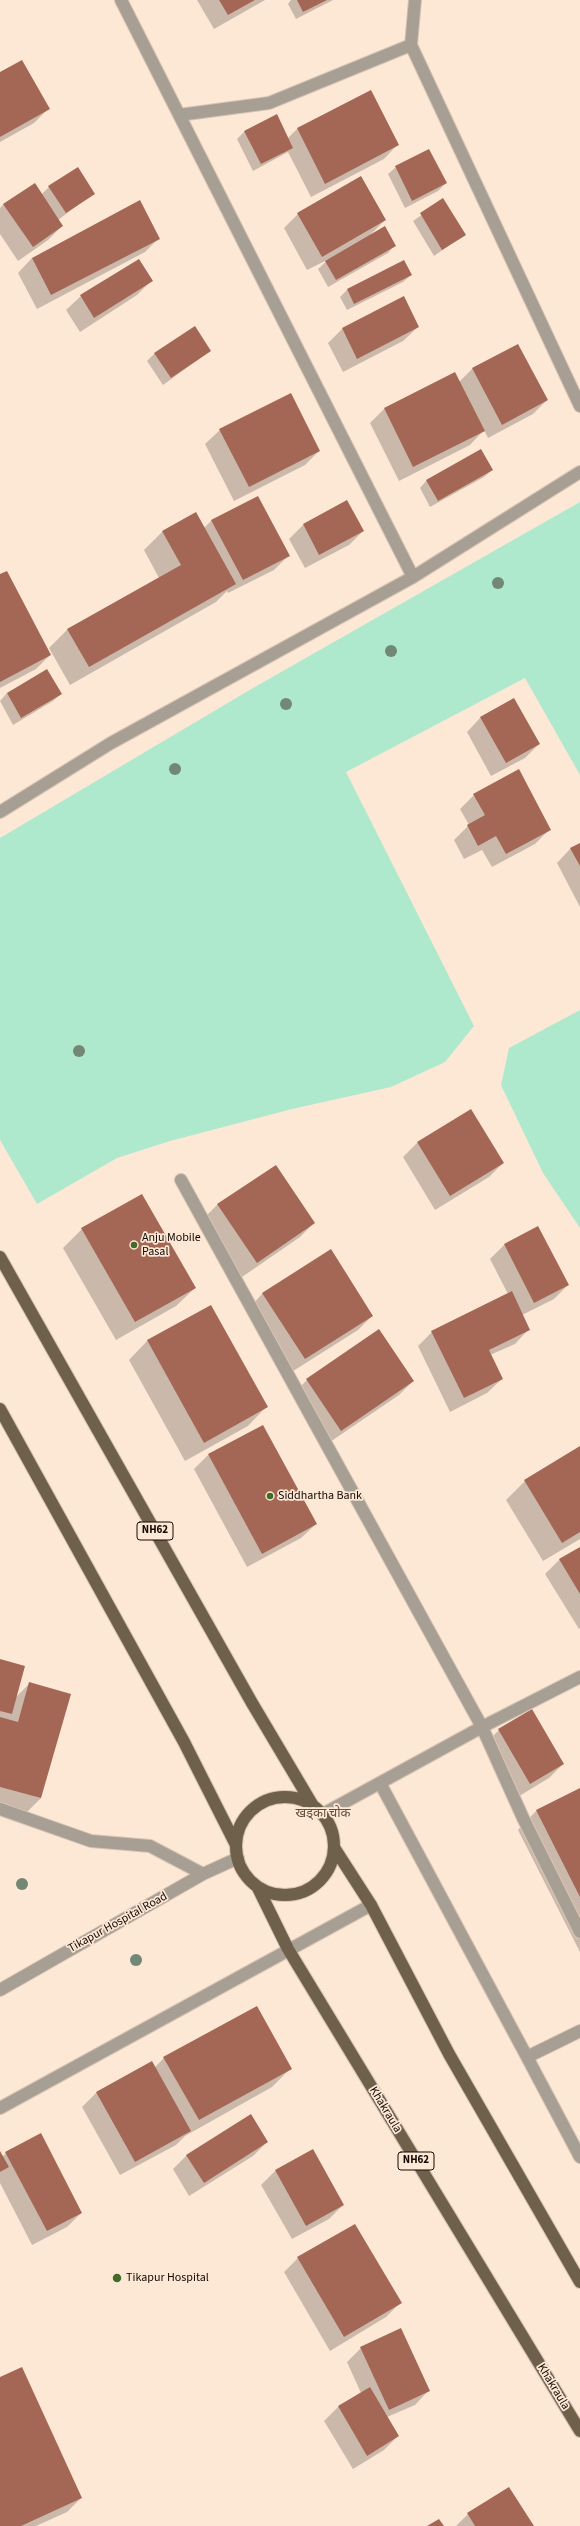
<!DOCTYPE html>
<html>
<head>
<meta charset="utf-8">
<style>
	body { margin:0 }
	canvas { display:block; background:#fde7d5 }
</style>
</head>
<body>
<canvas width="580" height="2526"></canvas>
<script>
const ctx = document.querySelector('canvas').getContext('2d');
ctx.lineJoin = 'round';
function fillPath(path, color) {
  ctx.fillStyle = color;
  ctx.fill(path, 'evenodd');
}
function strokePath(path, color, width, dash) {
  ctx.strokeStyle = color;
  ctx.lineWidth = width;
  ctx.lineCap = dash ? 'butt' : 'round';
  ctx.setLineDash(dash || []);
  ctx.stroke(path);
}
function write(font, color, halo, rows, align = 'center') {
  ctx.font = font + ' "Source Sans 3","Noto Sans Devanagari",sans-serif';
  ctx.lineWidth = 3.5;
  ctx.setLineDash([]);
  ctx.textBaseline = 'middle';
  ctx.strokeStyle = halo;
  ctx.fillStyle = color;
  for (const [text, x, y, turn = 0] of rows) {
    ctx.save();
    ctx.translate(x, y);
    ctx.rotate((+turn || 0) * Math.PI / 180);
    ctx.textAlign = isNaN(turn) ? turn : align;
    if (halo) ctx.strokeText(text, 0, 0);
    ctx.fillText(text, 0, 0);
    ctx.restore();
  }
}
fillPath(new Path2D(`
	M580,502V775L525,678L346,772L474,1026L445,1062L391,1087L292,1109L170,1141L117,1158L37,1204L0,1140V838L253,688Z
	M580,1010V1228L543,1173L501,1085L509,1048Z`), '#afe9cd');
fillPath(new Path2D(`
	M197,0H265L214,29Z
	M291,0H333L296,19L288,4Z
	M0,73L48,109L34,123L0,142Z
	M371,91L398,144L384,159L311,197L288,152L253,171L237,139L245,131L288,138L297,129Z
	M396,167L446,183L438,191L405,208L388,174Z
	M49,187L94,193L58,220L62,226L48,240L18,261L0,234V208L4,204L41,195Z
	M443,200L464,235L434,256L413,221Z
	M298,214L385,220L370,235L395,245L388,253L328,287L318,269L329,259L307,270L284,228Z
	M159,238L145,252L37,309L18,273L32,258Z
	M411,275L403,282L347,310L340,297L347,290Z
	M151,281L137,295L80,332L66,310L81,296Z
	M403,297L418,327L403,341L343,372L328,343L342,329Z
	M517,345L547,400L533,414L488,438L484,430L470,445L399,481L370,423L384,409L459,382L472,369Z
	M210,351L163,385L147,361L155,353Z
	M220,430L319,451L305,465L234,501L205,444Z
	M492,470L484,477L430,507L420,488L427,480Z
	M347,501L363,531L349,545L305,568L289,539L303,525Z
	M212,520L288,556L274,570L228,593L227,591L216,602L70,685L49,648L68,629L159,578L144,550L162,532L204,528Z
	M0,575L50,655L36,669L0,688Z
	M47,670L61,694L53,701L13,725L0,701L7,693Z
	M481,717L539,744L525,758L491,776L467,732Z
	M474,795L550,829L535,844L492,867L482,850L464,859L454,840L469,825L460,809Z
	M580,844V907L557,863L571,848Z
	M417,1143L503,1163L489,1177L435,1210L403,1157Z
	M275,1166L314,1223L300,1237L242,1277L203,1219L217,1205Z
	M538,1227L568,1285L554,1299L522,1315L529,1329L515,1344L490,1355L502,1379L487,1393L450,1412L418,1346L432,1332L508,1294L490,1259L504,1245Z
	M82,1229L195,1288L176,1306L116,1340L63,1248Z
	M263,1293L372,1316L358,1330L290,1373L249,1308Z
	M210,1306L266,1407L248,1426L185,1461L129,1360L147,1341Z
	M307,1380L413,1381L399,1395L327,1444L293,1394Z
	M263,1426L316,1524L301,1538L247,1567L194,1469L208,1455Z
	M580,1447V1539L543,1561L506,1500L525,1481Z
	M580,1548V1628L579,1629L545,1574L559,1560Z
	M0,1660L15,1698L30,1683L41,1798L22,1817L0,1811Z
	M499,1730L563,1764L549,1778L516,1798L485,1744Z
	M580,1789V1952L518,1830L536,1811Z
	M256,2007L290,2069L272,2087L185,2136L176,2145L120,2175L82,2107L96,2093L152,2062L155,2067L164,2058Z
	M267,2142L253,2156L189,2196L173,2169L187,2155Z
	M6,2153L81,2213L67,2227L32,2245L0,2183V2154L2,2157Z
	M275,2171L343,2205L329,2219L292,2239L261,2185Z
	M298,2258L400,2303L386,2317L330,2351L284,2272Z
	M361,2348L429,2390L415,2405L387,2417L398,2436L384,2450L353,2469L324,2421L338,2407L361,2393L347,2362Z
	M0,2378L81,2498L67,2512L36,2526H0Z
	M468,2514L532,2526H456Z`), '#0003');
fillPath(new Path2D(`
	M219,0H255L228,15Z
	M297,0H327L303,12Z
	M22,60L50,109L0,137V72Z
	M371,90L399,145L325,184L297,128Z
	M277,114L293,148L261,164L244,131Z
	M429,149L447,183L412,201L395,166Z
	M78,167L95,194L66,213L48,186Z
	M361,176L386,220L322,257L297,213Z
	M35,183L63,226L33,247L3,204Z
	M443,198L466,235L442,250L420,213Z
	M140,200L160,239L51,295L32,258Z
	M385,226L396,246L336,280L325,261Z
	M139,259L153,281L94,318L80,295Z
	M404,260L412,275L354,304L347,289Z
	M404,296L419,327L357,359L342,328Z
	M195,326L211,351L171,378L154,353Z
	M518,344L548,400L502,425L472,368Z
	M455,372L485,431L413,467L384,408Z
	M291,393L320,451L249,487L219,429Z
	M481,449L493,470L438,501L426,480Z
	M258,496L290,556L243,580L211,520Z
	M347,500L364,531L319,555L303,524Z
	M196,512L236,584L89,667L67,629L181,565L162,531Z
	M7,571L51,655L0,682V574Z
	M47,669L62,694L21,718L7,693Z
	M514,698L540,744L506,763L480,717Z
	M519,769L551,830L506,854L496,836L478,846L467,825L485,815L473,794Z
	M580,843V866L570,848Z
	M471,1109L504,1163L450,1196L417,1142Z
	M276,1165L315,1223L257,1263L217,1204Z
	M142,1194L196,1288L135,1322L81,1228Z
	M538,1226L569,1285L534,1303L504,1244Z
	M331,1249L373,1316L305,1359L262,1293Z
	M512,1291L530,1330L489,1350L503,1379L464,1398L431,1331Z
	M211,1305L268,1407L204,1443L147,1340Z
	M379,1329L414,1381L341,1431L306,1379Z
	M263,1425L317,1524L262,1554L208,1454Z
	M580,1446V1532L562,1543L524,1480Z
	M580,1547V1594L559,1559Z
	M0,1659L25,1666L12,1714L0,1711Z
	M29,1682L71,1694L41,1798L0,1787V1717L18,1722Z
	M532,1709L564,1764L530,1784L498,1729Z
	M580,1788V1897L536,1810Z
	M257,2006L292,2069L199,2120L163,2057Z
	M152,2061L191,2131L135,2162L96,2092Z
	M251,2114L268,2142L204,2183L186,2155Z
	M41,2133L82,2213L47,2231L5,2152Z
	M313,2149L344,2205L306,2226L275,2170Z
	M0,2151L9,2167L0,2172Z
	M355,2224L402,2303L344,2337L297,2257Z
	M401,2328L430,2391L389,2410L360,2347Z
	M22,2367L82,2498L21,2526H0V2377Z
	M370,2387L399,2436L367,2456L338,2406Z
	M509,2487L534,2526H475L467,2513Z
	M439,2519L444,2526H427Z`), '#a46756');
const minor = new Path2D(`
	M121,0L413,577
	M415,0L411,45L580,406
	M179,115L269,103L411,45
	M0,812L111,743L413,577L580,472
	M181,1180L482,1727L323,1814
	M580,1677L482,1727L523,1818L580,1932
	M380,1783L527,2057L580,2031
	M0,1809L91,1841L150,1846L203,1874
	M0,1990L203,1874L238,1858
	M527,2057L580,2157
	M0,2108L371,1905`);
const primary = new Path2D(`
	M0,1257L252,1703L312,1804
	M0,1409L184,1742L235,1843
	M236 1846a49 49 0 1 1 98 0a49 49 0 1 1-98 0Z
	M335,1849L371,1905L449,2054L580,2282
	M258,1888L288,1949L580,2431`);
strokePath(minor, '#d7c4b4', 14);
strokePath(primary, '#d7c4b4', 14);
strokePath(minor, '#a79f93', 12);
strokePath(primary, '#6e604b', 12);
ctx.fillStyle = '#728875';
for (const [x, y] of [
	[498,583],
	[391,651],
	[286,704],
	[175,769],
	[79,1051],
	[22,1884],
	[136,1960]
]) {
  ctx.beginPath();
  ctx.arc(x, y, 6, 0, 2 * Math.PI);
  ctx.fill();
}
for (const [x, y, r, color] of [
	[134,1245,4,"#426b28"],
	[270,1496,4,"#426b28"],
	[117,2278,5,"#426b28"]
]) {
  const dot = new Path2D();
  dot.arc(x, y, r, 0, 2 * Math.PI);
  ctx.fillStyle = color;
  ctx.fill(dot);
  strokePath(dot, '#fde7d5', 1.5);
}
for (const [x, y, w] of [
	[155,1531,36],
	[416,2161,36]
]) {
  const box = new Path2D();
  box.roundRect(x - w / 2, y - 9, w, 18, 3);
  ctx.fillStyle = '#fde7d5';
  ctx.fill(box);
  strokePath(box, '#120a04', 1);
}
write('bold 11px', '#120a04', null, [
	["NH62",155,1531],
	["NH62",416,2161]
]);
write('12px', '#120a04', '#fde7d5', [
	["Anju Mobile",142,1238],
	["Pasal",142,1252],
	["Siddhartha Bank",278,1496],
	["Tikapur Hospital",126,2278]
], 'left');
write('12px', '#120a04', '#fde7d5', [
	["Tikapur Hospital Road",118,1923,-29],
	["Khakraula",385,2110,59],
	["Khakraula",553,2387,59]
]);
write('13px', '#664f3c', '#fde7d5', [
	["खड्का चोक",323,1814]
]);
</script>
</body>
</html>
